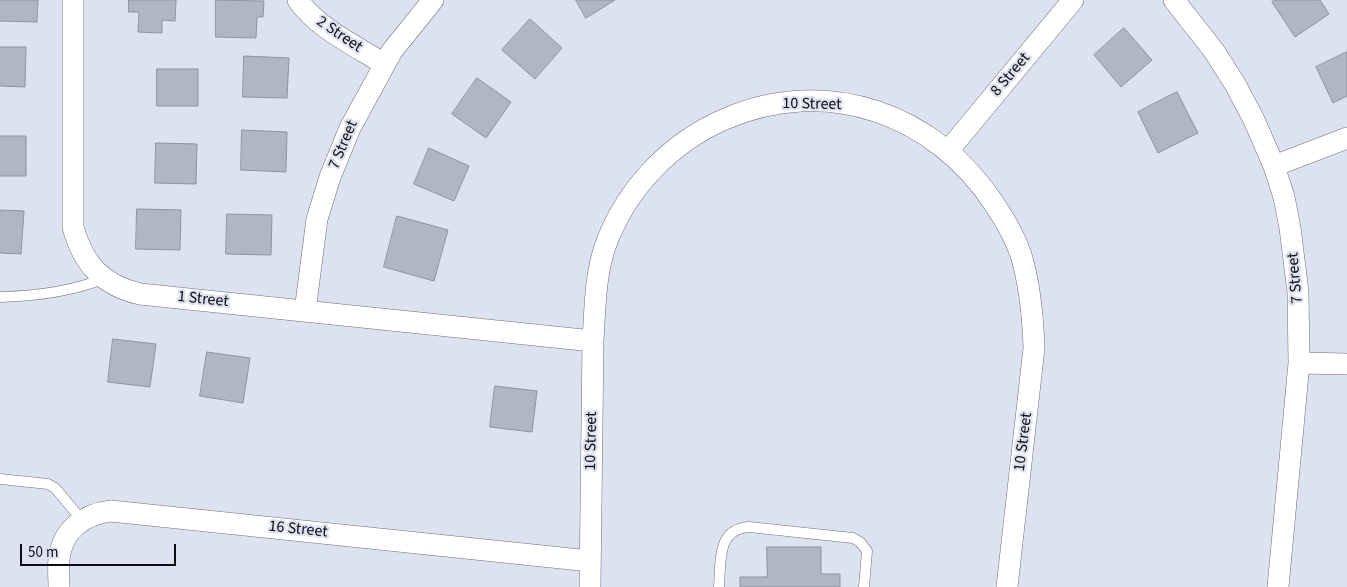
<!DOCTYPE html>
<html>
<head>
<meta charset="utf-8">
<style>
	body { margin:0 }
	#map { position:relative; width:1347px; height:587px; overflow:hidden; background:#dde2f0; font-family:"Source Sans 3",sans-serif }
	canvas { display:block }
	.scale { position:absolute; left:20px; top:544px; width:156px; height:22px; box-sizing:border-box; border:2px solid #0b0d11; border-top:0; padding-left:6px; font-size:15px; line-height:18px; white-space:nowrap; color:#0b0d11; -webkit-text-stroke:4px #dde2f0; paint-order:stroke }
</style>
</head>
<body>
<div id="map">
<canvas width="1347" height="587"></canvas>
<div class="scale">50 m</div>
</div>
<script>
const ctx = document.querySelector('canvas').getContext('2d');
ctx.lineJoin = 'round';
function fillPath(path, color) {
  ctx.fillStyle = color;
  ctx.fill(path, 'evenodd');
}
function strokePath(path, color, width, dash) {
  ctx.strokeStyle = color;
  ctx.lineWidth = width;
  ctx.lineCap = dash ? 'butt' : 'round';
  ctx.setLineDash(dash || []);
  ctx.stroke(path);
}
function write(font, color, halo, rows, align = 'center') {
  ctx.font = font + ' "Source Sans 3",sans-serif';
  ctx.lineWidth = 4.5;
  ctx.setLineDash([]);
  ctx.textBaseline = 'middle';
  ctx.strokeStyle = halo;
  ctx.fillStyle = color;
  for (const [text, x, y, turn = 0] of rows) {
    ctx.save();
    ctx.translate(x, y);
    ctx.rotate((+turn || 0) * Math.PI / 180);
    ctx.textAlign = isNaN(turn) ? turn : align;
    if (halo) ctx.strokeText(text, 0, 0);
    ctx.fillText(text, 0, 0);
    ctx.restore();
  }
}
const building = new Path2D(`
	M0,0H38L37,22L0,21Z
	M129,0H176L175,21L162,20V33L138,32L139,12H129Z
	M216,0L264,1L263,17H257L256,38L216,37Z
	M576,0H615L586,18Z
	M1274,0H1320L1329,14L1295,37L1272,2Z
	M530,19L562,48L535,79L502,50Z
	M1124,28L1152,60L1121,87L1094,55Z
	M0,47H26L25,87L0,86Z
	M1347,52V96L1333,103L1316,67Z
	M244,56L289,58L287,98L243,97Z
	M157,69H198V106H157Z
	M477,78L511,102L486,138L452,114Z
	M1177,92L1198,133L1158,153L1138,112Z
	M242,130L287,132L286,172L241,170Z
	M0,136H26V176H0Z
	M156,143L197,144L196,184L155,183Z
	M429,148L469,166L454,201L414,184Z
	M137,209L181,210L180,250L136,249Z
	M0,210L24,211L21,254L0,253Z
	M227,214L272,215L271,255L226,254Z
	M397,216L448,230L434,281L384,267Z
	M113,339L156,344L150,387L108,382Z
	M207,352L250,358L243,403L200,396Z
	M495,386L537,391L532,432L490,427Z
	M767,547H821V574H840V587H740V577H767Z`);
fillPath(building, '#b1b6c3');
strokePath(building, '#8d929f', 1);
const lane = new Path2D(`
	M0,297C35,296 72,292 105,278
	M0,479L48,484L55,488L82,520
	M719,587C721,563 716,529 749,527L853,538L860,542L867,551L864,587`);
const street = new Path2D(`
	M73,0V227C83,264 102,285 140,294L593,341
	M298,0C317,28 356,46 384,64
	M1174,0L1214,51L1235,84L1254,120L1274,166L1284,197L1290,228L1298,292L1299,363L1278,587
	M948,151L1073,0
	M1274,166L1347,138
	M305,311L317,219L330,177L350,128L392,51L433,0
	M1299,363L1347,364
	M59,587C59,578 58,568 59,559C62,530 84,514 111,511L590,561
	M590,587L593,341C595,309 595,274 606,244C627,188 670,143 725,119C826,75 935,113 995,205C1005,220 1015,237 1021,255C1030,285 1033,317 1034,348L1007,587`);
strokePath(lane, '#6b6f7c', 11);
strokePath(street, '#6b6f7c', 22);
strokePath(lane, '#fff', 10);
strokePath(street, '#fff', 21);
write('16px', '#0b0d11', '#dde2f0', [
	["2 Street",339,35,34],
	["8 Street",1011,75,-50],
	["10 Street",812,105,1],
	["7 Street",344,145,-67],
	["7 Street",1296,278,-95],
	["1 Street",203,300,6],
	["10 Street",592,441,-89],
	["10 Street",1024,442,-83],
	["16 Street",298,530,6]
]);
</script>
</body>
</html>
